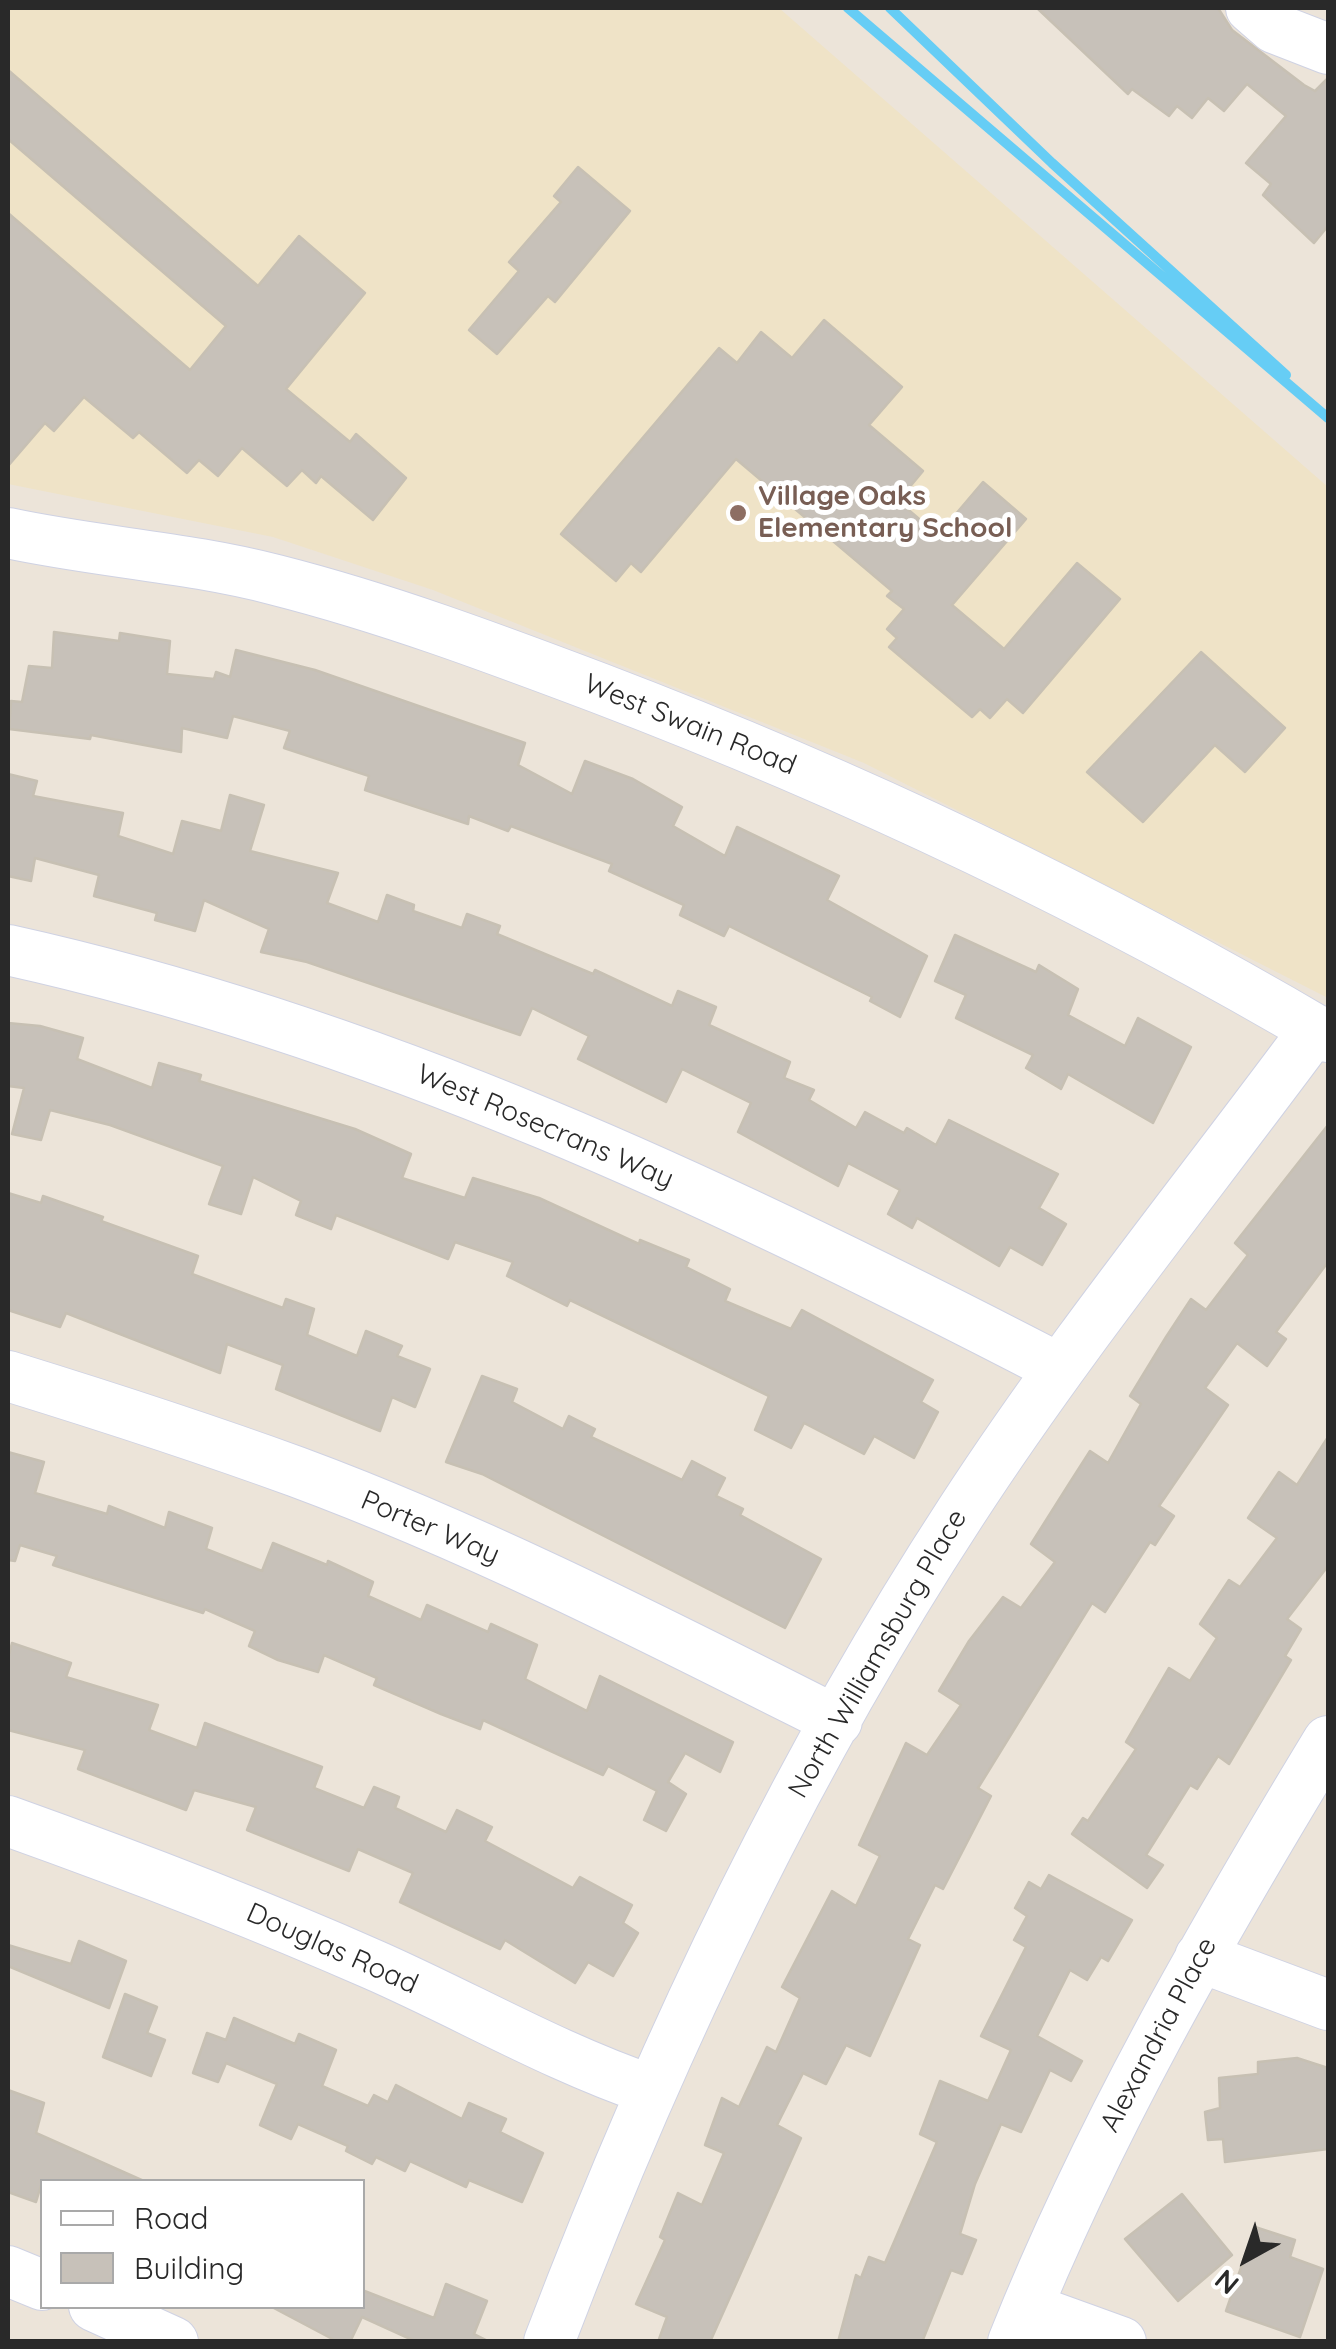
<!DOCTYPE html>
<html>
<head>
<meta charset="utf-8">
<style>
	body { margin:0 }
	#map { position:relative; width:1336px; height:2349px; overflow:hidden; background:#ece4d9; font-family:Quicksand,sans-serif }
	canvas { display:block }
	.frame { position:absolute; inset:0; border:10px solid #292929; pointer-events:none }
	.legend { position:absolute; left:40px; top:2179px; width:325px; height:130px; box-sizing:border-box; background:#fff; border:2px solid #a9a9a9; margin:0; padding:12px 18px; list-style:none; font-size:30px; color:#292929 }
	.legend li { display:flex; align-items:center; gap:20px; height:50px }
	.legend b { width:50px; border:2px solid #a9a9a9 }
	.north { position:absolute; left:1196px; top:2209px; width:100px; height:100px; -webkit-text-stroke:8px #fff; paint-order:stroke; rotate:220deg; font-size:28px; font-weight:700; line-height:40px; text-align:center; color:#292929 }
	.north::after { content:''; display:block; margin:auto; width:35px; height:45px; background:#292929; clip-path:polygon(50% 0,100% 100%,50% 72%,0 100%) }
</style>
</head>
<body>
<div id="map">
<canvas width="1336" height="2349"></canvas>
<div class="frame"></div>
<ul class="legend">
<li><b style="height:12px;background:#fff"></b>Road</li>
<li><b style="height:28px;background:#c7c1b9"></b>Building</li>
</ul>
<div class="north">N</div>
</div>
<script>
const ctx = document.querySelector('canvas').getContext('2d');
ctx.lineJoin = 'round';
function fillPath(path, color) {
  ctx.fillStyle = color;
  ctx.fill(path, 'evenodd');
}
function strokePath(path, color, width, dash) {
  ctx.strokeStyle = color;
  ctx.lineWidth = width;
  ctx.lineCap = dash ? 'butt' : 'round';
  ctx.setLineDash(dash || []);
  ctx.stroke(path);
}
function write(font, color, halo, rows, align = 'center') {
  ctx.font = font + ' Quicksand,sans-serif';
  ctx.lineWidth = 10;
  ctx.setLineDash([]);
  ctx.textBaseline = 'middle';
  ctx.strokeStyle = halo;
  ctx.fillStyle = color;
  for (const [text, x, y, turn = 0] of rows) {
    ctx.save();
    ctx.translate(x, y);
    ctx.rotate((+turn || 0) * Math.PI / 180);
    ctx.textAlign = isNaN(turn) ? turn : align;
    if (halo) ctx.strokeText(text, 0, 0);
    ctx.fillText(text, 0, 0);
    ctx.restore();
  }
}
fillPath(new Path2D(`
	M8,8H779L1328,487V998L864,763L433,590L273,537L8,484Z`), '#efe3c7');
strokePath(new Path2D(`
	M848,8L1328,418
	M890,8L1052,163L1286,375`), '#66cdf5', 10);
const building = new Path2D(`
	M1037,8H1218L1232,30L1304,85L1315,91L1328,78V226L1314,243L1263,195L1271,184L1246,163L1286,116L1247,84L1224,111L1208,98L1192,118L1177,106L1169,116L1132,89L1128,94Z
	M8,70L258,286L299,236L365,293L286,389L350,442L356,434L406,478L373,520L321,476L316,483L302,470L287,486L242,448L218,476L199,460L187,473L139,432L133,438L84,397L54,431L45,423L8,466V213L190,370L226,326L8,139Z
	M578,167L630,211L555,302L548,296L497,354L469,330L519,271L509,262L561,202L554,196Z
	M824,320L902,387L869,425L923,471L898,501L938,535L983,482L1026,519L952,605L1004,649L1077,563L1120,599L1023,713L1007,699L990,718L980,709L972,717L889,647L897,638L887,629L904,609L887,596L892,591L736,459L641,572L631,563L616,581L561,534L719,348L737,363L761,332L792,358Z
	M54,632L119,641L120,633L170,641L167,674L214,679L216,672L230,677L236,650L315,670L525,743L518,765L572,794L585,761L633,779L682,807L673,826L725,856L737,827L839,876L827,900L927,956L900,1017L870,1001L872,997L729,926L724,936L680,915L684,905L609,871L612,864L511,826L508,831L469,816L468,824L365,790L369,776L284,748L290,731L233,716L227,738L182,728L181,752L91,735L90,739L9,729L11,701L22,702L29,666L52,668Z
	M1201,652L1285,728L1245,772L1215,745L1143,822L1087,772Z
	M8,774L37,781L33,796L123,813L118,836L173,854L182,821L221,831L230,795L264,805L250,851L338,873L327,903L378,922L387,895L414,905L413,911L462,928L467,914L500,926L497,934L593,974L595,970L672,1006L678,991L716,1007L709,1025L790,1062L784,1078L814,1090L809,1100L856,1128L865,1112L904,1133L907,1128L936,1145L949,1120L1058,1174L1039,1208L1066,1224L1042,1265L1010,1247L999,1266L917,1218L912,1228L888,1214L900,1190L848,1163L838,1186L738,1132L751,1103L682,1069L666,1102L578,1059L589,1036L532,1008L520,1035L307,962L261,952L269,929L204,900L195,931L155,920L157,913L94,896L99,875L35,858L31,881L8,876Z
	M955,935L1036,972L1039,965L1078,989L1068,1015L1125,1046L1138,1018L1191,1047L1153,1123L1068,1074L1061,1089L1026,1068L1033,1055L956,1018L966,995L935,981Z
	M8,1023L40,1026L83,1038L77,1059L152,1088L159,1063L201,1075L199,1081L355,1129L411,1154L402,1178L465,1198L473,1178L539,1198L639,1244L640,1240L689,1260L686,1267L730,1289L725,1301L791,1329L802,1310L933,1380L921,1402L938,1412L914,1458L874,1436L864,1454L804,1423L791,1448L755,1430L769,1396L570,1300L567,1306L507,1276L513,1262L455,1242L448,1259L336,1215L331,1229L296,1215L301,1201L253,1177L241,1214L209,1204L223,1166L110,1125L50,1110L41,1140L12,1134L24,1088L8,1086Z
	M1328,1125V1262L1276,1332L1286,1339L1267,1366L1237,1343L1205,1388L1228,1405L1159,1506L1174,1516L1155,1545L1150,1542L1105,1612L1092,1603L978,1788L991,1796L943,1889L935,1885L908,1939L920,1945L870,2056L846,2045L826,2084L803,2073L777,2125L801,2138L710,2342H658L667,2317L636,2304L665,2240L660,2237L678,2193L702,2205L724,2153L705,2145L722,2098L739,2107L767,2047L776,2052L800,1998L782,1987L832,1891L856,1906L880,1856L859,1845L906,1743L927,1755L961,1705L939,1691L969,1641L1003,1597L1021,1608L1055,1562L1031,1544L1067,1487L1090,1451L1108,1463L1141,1404L1130,1396L1166,1337L1191,1299L1206,1310L1248,1255L1235,1243Z
	M8,1193L41,1203L43,1196L103,1217L101,1221L198,1256L192,1274L283,1308L286,1299L314,1309L307,1335L357,1356L366,1331L402,1346L397,1356L430,1369L415,1407L392,1397L380,1431L276,1389L283,1365L227,1344L220,1373L66,1313L60,1327L8,1310Z
	M482,1376L517,1389L512,1402L563,1429L569,1416L595,1429L591,1437L682,1480L692,1461L725,1478L716,1496L743,1509L740,1515L821,1559L785,1628L482,1474L446,1462Z
	M1328,1437V1566L1287,1619L1301,1629L1285,1656L1291,1660L1229,1764L1218,1756L1197,1789L1190,1785L1146,1855L1163,1865L1147,1888L1072,1834L1083,1818L1088,1821L1136,1749L1126,1742L1169,1668L1190,1681L1217,1638L1200,1624L1229,1580L1240,1587L1277,1538L1248,1518L1279,1472L1297,1485Z
	M8,1452L44,1462L35,1493L107,1514L109,1506L165,1528L169,1512L212,1528L206,1549L262,1571L273,1543L327,1565L328,1561L373,1582L368,1596L421,1620L427,1605L488,1632L491,1624L537,1645L525,1679L587,1711L600,1676L733,1742L720,1772L685,1753L668,1782L686,1794L666,1831L644,1820L657,1791L608,1766L603,1775L483,1720L480,1729L441,1714L374,1685L377,1678L324,1655L318,1672L278,1660L249,1646L255,1631L205,1609L203,1613L53,1565L57,1556L20,1545L15,1561L8,1560Z
	M12,1643L71,1663L66,1677L158,1705L149,1730L197,1748L205,1723L322,1767L314,1788L364,1808L374,1787L399,1797L395,1808L446,1832L457,1810L492,1827L485,1841L573,1888L580,1877L632,1905L623,1923L638,1933L613,1976L588,1962L575,1983L505,1940L500,1949L400,1902L413,1873L358,1849L349,1871L247,1830L256,1807L194,1790L186,1810L78,1769L85,1750L8,1730V1659Z
	M1049,1875L1132,1920L1108,1961L1101,1957L1087,1980L1070,1970L1037,2036L1082,2061L1071,2081L1050,2070L1021,2132L1001,2124L975,2184L960,2234L976,2240L962,2274L951,2270L922,2342H838L856,2275L861,2278L869,2257L885,2263L937,2142L920,2134L940,2081L988,2101L1011,2050L981,2036L1026,1947L1014,1940L1027,1916L1015,1908L1029,1882L1041,1889Z
	M79,1941L126,1961L109,2008L8,1966V1945L71,1964Z
	M125,1994L157,2007L147,2033L165,2040L151,2076L103,2057Z
	M234,2018L295,2044L299,2034L336,2050L322,2086L368,2106L374,2095L388,2102L396,2085L462,2119L469,2103L506,2119L500,2132L543,2153L522,2202L469,2180L466,2187L410,2161L405,2171L376,2157L372,2164L346,2151L348,2146L298,2124L291,2139L260,2125L277,2084L226,2063L218,2082L193,2073L207,2033L226,2040Z
	M1297,2058L1328,2068V2149L1225,2162L1223,2139L1208,2140L1205,2112L1220,2108L1219,2078L1258,2074V2062Z
	M8,2090L44,2103L36,2133L146,2182H42L36,2202L8,2192Z
	M1182,2194L1232,2255L1178,2301L1125,2239Z
	M1255,2227L1295,2240L1290,2257L1323,2269L1300,2337L1226,2311Z
	M446,2284L487,2301L474,2334L490,2342H417L362,2317L350,2342H338L270,2306H362V2290L434,2318Z`);
fillPath(building, '#c7c1b9');
strokePath(building, '#c7c0b3', 2.5);
const minor = new Path2D(`
	M1251,8L1274,28L1328,49
	M8,533C96,552 188,557 276,580C386,608 493,648 599,688C851,784 1096,900 1328,1037
	M8,950C378,1032 723,1194 1058,1368
	M8,1376C105,1406 201,1437 297,1472C483,1541 660,1632 837,1721
	M8,1821C131,1865 254,1912 374,1965C467,2006 554,2057 651,2090
	M1200,1957L1328,2005
	M8,2271L42,2285
	M94,2306L173,2342
	M1027,2308L1121,2342
	M549,2342C659,2053 792,1771 961,1512C1070,1344 1196,1190 1315,1029
	M1013,2342C1097,2131 1211,1934 1328,1741`);
strokePath(minor, '#cfd2e3', 52);
strokePath(minor, '#fff', 50);
for (const [x, y, r, color] of [
	[738,513,10,"#8d6e63"]
]) {
  const dot = new Path2D();
  dot.arc(x, y, r, 0, 2 * Math.PI);
  ctx.fillStyle = color;
  ctx.fill(dot);
  strokePath(dot, '#fff', 4);
}
write('bold 28px', '#785e54', '#fff', [
	["Village Oaks",758,497],
	["Elementary School",758,529]
], 'left');
write('28px', '#292929', '#fff', [
	["West Swain Road",690,725,22],
	["West Rosecrans Way",545,1127,23],
	["Porter Way",430,1528,23],
	["North Williamsburg Place",878,1654,-60],
	["Douglas Road",332,1949,24],
	["Alexandria Place",1159,2035,-62]
]);
</script>
</body>
</html>
